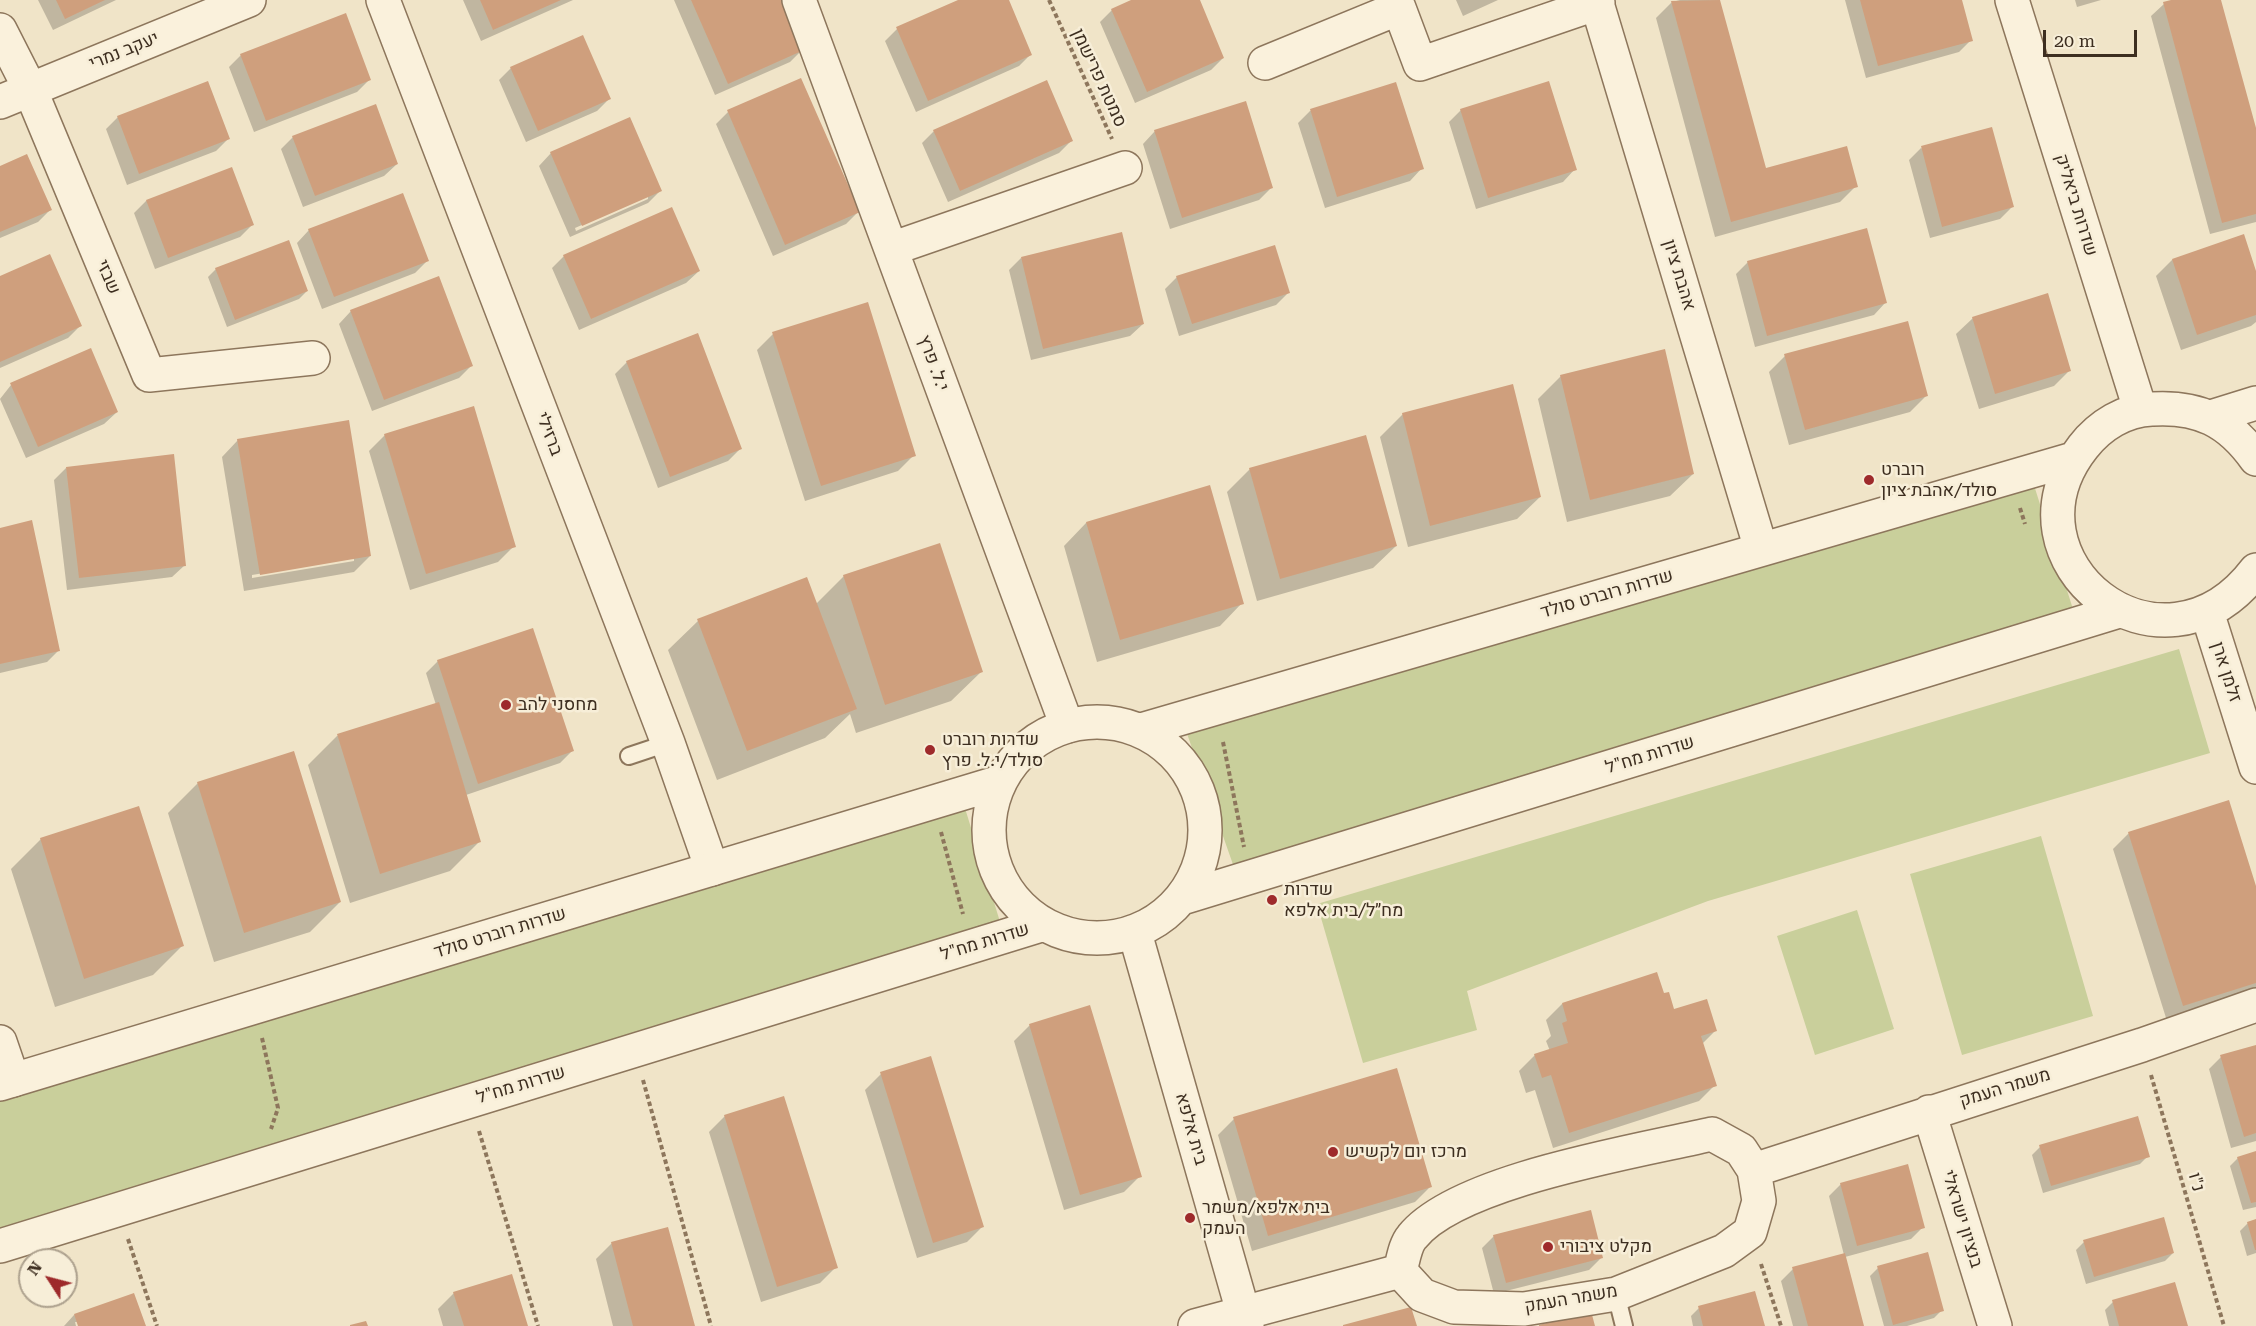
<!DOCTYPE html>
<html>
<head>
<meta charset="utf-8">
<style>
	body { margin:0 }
	#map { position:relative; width:2256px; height:1326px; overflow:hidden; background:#f0e4c8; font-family:"Roboto Serif",serif }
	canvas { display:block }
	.north { position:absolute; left:18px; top:1248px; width:60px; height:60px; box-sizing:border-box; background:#f7eed8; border:2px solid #ada18e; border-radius:50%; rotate:306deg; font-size:16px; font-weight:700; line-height:24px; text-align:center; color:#3d2e20 }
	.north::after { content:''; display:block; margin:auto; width:21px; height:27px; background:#9e2a2b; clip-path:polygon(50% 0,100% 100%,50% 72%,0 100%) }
	.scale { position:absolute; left:2043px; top:30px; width:94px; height:27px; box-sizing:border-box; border:3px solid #3d2e20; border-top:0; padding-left:8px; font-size:18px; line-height:21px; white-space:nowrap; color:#3d2e20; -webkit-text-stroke:4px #f7eed8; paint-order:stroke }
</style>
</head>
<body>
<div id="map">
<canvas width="2256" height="1326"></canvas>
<div class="north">N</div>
<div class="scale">20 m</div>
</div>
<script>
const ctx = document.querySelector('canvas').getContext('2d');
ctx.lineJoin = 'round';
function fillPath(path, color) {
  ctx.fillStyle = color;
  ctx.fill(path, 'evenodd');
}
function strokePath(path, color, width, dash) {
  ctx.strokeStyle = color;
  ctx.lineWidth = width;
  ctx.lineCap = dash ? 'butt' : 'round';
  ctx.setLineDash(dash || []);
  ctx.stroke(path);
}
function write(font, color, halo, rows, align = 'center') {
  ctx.font = font + ' "Roboto Serif",Heebo,serif';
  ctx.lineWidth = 5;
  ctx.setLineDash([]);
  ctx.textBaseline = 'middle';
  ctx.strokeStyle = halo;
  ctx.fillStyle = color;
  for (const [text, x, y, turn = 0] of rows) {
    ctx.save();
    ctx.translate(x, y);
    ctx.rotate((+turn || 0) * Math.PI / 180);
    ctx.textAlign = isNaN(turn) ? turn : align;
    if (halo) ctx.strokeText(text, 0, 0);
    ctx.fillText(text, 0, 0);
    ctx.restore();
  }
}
fillPath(new Path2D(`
	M2033,482L2077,622L1236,873L1185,728Z
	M2179,649L2210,753L1708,901L1467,991L1477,1030L1363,1063L1317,904Z
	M964,805L1001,925L0,1238V1097Z
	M2041,836L2093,1016L1962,1055L1910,874Z
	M1857,910L1894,1029L1815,1055L1777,936Z`), '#c9cf9b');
fillPath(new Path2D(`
	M38,0H116L53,30Z
	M463,0H573L481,41Z
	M674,0H781L802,50L790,62L715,95Z
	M962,0H1007L1031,54L1019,66L916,112L885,41L897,29Z
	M1135,0H1198L1223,58L1211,70L1135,103L1100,22L1112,10Z
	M1456,0H1498L1463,16Z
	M1680,0H1719L1765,170L1856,186L1840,202L1715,237L1656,18L1672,2Z
	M1845,0H1960L1971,40L1959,52L1866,78Z
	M2075,0H2101L2077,7Z
	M2177,0H2220L2256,134V222L2210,234L2151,16L2164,4Z
	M241,55L369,80L357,92L254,132L229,67Z
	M511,68L609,99L597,111L526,142L499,80Z
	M1395,84L1422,168L1410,181L1325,208L1298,123L1310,111Z
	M1461,110L1575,169L1563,182L1476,209L1449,122Z
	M728,112L858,212L846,224L773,256L716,124Z
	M118,117L228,139L216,151L127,185L106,129Z
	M934,131L1071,141L1059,153L948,202L922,143Z
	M1155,131L1271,188L1259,200L1170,229L1143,144Z
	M293,137L397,164L384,176L303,207L281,149Z
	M1921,148L2012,207L2000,219L1930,238L1909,160Z
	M551,153L660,191L648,203L570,237L539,166ZM648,196V199L576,231L575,228Z
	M0,167L50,210L38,222L0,238Z
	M231,169L252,225L240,237L155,269L134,213L146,201Z
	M309,230L427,261L415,273L322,309L297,243Z
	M2243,236L2256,276V322L2251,326L2181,350L2156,276L2172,260Z
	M564,256L699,271L686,283L579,330L552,268Z
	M1021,258L1143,324L1130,336L1031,360L1009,270Z
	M1748,262L1886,302L1874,315L1755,347L1736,274Z
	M216,269L307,291L299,299L227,327L208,277Z
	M1177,277L1289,292L1276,305L1179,336L1165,289Z
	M0,278L80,326L68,338L0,368Z
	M351,311L471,366L459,378L372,411L339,324Z
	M1973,318L2070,370L2054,386L1979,409L1956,334Z
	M773,334L914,455L898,471L805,501L757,350Z
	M1785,356L1926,396L1910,412L1789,445L1769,372Z
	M627,362L740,449L728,461L658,488L615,374Z
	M1561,376L1693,474L1670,496L1567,522L1538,399Z
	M11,385L117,412L104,424L26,458L0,399Z
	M1403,414L1540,497L1517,519L1408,547L1380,437Z
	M385,435L514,546L498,562L410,590L369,451Z
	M238,440L370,556L354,572L244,591L222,457ZM354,558V561L252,578V575Z
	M66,468L185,565L172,577L67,590L54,480Z
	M1250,469L1396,546L1373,568L1257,601L1227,492Z
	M1209,487L1242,603L1220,626L1097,662L1064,546L1086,523Z
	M0,529L59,650L47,662L0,673Z
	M844,576L981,672L951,701L856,733L850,714L825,738L717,780L668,650L698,621L816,604Z
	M438,661L572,751L560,763L466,795L480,841L450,871L350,903L308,765L337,736L436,705L426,673Z
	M198,783L340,902L310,932L214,962L168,813Z
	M2129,833L2256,891V993L2167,1021L2113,849Z
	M41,839L182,946L153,975L55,1007L11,869Z
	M1656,974L1663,995L1673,1011L1715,1031L1702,1044L1715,1085L1699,1101L1553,1148L1535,1090L1526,1093L1519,1071L1535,1055L1550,1051L1546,1041L1551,1036L1546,1020L1562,1004Z
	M1030,1025L1140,1176L1124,1192L1064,1210L1014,1041Z
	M2256,1047V1141L2231,1148L2209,1069L2221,1057Z
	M881,1074L983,1226L967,1242L917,1258L865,1090Z
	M725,1116L836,1267L820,1283L761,1302L709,1132Z
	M1234,1119L1431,1186L1415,1202L1252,1251L1218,1135Z
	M2040,1147L2148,1156L2140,1164L2043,1193L2032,1155Z
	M2256,1153V1207L2243,1210L2230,1166L2238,1158Z
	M1841,1184L1923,1227L1911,1239L1845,1257L1863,1326H1793L1781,1281L1793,1269L1844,1255L1829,1196Z
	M2256,1221V1253L2247,1256L2240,1231L2248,1223Z
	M1494,1236L1601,1258L1589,1270L1494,1294L1482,1248Z
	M2084,1242L2173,1253L2165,1261L2086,1284L2076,1250Z
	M612,1243L693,1326H613L596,1259Z
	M1878,1268L1942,1310L1934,1318L1907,1326H1884L1870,1276Z
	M454,1293L527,1326H443L438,1309Z
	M2113,1302L2186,1326H2109L2105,1310Z
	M1699,1308L1763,1326H1693L1691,1316Z
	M74,1315L144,1326H79L78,1322H75L76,1326H64Z`), '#0003');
fillPath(new Path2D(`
	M56,0H105L65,19Z
	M480,0H561L493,30Z
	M691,0H782L804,50L728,84Z
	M958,0H1009L1032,55L928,101L896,27Z
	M1131,0H1200L1224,58L1147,92L1111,9Z
	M1720,0L1766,168L1847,146L1858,187L1731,222L1671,1Z
	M1860,0H1962L1973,41L1878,66Z
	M2171,0H2221L2256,128V214L2222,223L2163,2Z
	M346,13L371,80L266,121L240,54Z
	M583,35L611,99L538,131L510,67Z
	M801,78L860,212L785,245L727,110Z
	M1047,80L1073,141L960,191L933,130Z
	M208,81L230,139L139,174L117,116Z
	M1549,81L1577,170L1488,198L1460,109Z
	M1396,82L1424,169L1337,197L1310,109Z
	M1246,101L1273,188L1182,218L1154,130Z
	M376,104L398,164L315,196L292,136Z
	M630,117L662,191L582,226L550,152Z
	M1992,127L2014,207L1942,227L1921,146Z
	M27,154L52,210L0,232V166Z
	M232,167L254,225L168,258L146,200Z
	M403,193L429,261L334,297L308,229Z
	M672,207L700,271L591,319L563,255Z
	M1867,228L1887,303L1767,336L1747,261Z
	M1122,232L1144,324L1043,349L1021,257Z
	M2244,234L2256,271V315L2197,335L2172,259Z
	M289,240L308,291L235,320L215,268Z
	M1275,245L1290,293L1192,324L1176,276Z
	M50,254L82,326L0,362V276Z
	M439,276L473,366L384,400L350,310Z
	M2048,293L2071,371L1995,394L1972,317Z
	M868,302L916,456L821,486L772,332Z
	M1908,321L1928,396L1805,430L1784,354Z
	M698,333L742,449L670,477L626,361Z
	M91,348L118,412L38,447L10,383Z
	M1665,349L1694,474L1590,500L1560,375Z
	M1513,384L1541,497L1430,526L1402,413Z
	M474,406L516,547L426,574L384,434Z
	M349,420L371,556L260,575L237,439Z
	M1366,435L1397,546L1280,579L1249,468Z
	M174,454L186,566L79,578L66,467Z
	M1210,485L1244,604L1120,640L1086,522Z
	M32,520L60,651L0,664V528Z
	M940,543L983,672L885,705L843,575Z
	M807,577L857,709L747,751L697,619Z
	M533,628L574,751L478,784L437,660Z
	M439,702L481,842L380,874L337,734Z
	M294,751L341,902L244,933L197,782Z
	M2229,800L2256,886V983L2183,1006L2128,832Z
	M139,806L184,946L84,979L40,838Z
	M1657,972L1664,993L1669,992L1674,1009L1707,999L1717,1031L1701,1036L1717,1086L1569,1133L1551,1075L1542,1078L1534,1054L1568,1043L1562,1023L1567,1021L1562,1003Z
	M1090,1005L1142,1177L1080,1195L1029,1024Z
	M2256,1045V1133L2244,1137L2220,1055Z
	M931,1056L984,1227L933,1243L880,1072Z
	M1397,1068L1432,1187L1268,1236L1233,1117Z
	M784,1096L838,1268L777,1287L724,1115Z
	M2138,1116L2150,1157L2051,1186L2039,1145Z
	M2256,1151V1202L2251,1203L2237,1157Z
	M1908,1164L1925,1228L1857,1246L1840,1183Z
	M1591,1210L1603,1258L1506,1283L1493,1235Z
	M2164,1217L2174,1253L2094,1277L2083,1240Z
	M2256,1219V1250H2255L2247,1222Z
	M668,1227L695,1326H633L611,1242Z
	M1928,1252L1944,1311L1893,1325L1877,1266Z
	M1845,1253L1864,1326H1808L1792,1267Z
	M512,1274L528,1326H464L453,1292Z
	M2175,1282L2188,1326H2119L2112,1300Z
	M1755,1291L1765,1326H1703L1698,1306Z
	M134,1293L146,1326H78L74,1314Z
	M1411,1307L1417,1326H1343V1325Z
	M1591,1311L1595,1326H1539V1325Z
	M366,1321L368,1326H350V1325Z`), '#cf9f7d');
const service = new Path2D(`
	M629,756L668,743
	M1616,1294L1624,1326`);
const minor = new Path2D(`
	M383,0L668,743L712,869
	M799,0L1067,726
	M1596,0L1761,549
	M2012,0L2140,409
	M0,30L30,89L149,375L313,358
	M1265,63L1399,8L1420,64L1598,3
	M0,102L249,0
	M891,249L1125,168
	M0,1042L13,1080
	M1929,1112L1995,1326
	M1712,1134L1741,1150L1754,1170L1759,1201L1750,1232L1724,1251L1616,1294L1524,1309L1454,1307L1422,1295L1400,1271C1403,1261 1405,1245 1412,1237C1457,1180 1639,1151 1712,1134Z
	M1754,1170L2142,1045L2256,1005
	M1195,1326L1400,1271`);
const tertiary = new Path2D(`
	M2211,417L2256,403
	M2256,459C2229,421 2199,406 2152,409C2125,410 2100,425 2083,447C1994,560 2161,695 2256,570
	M2207,612L2256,767
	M989 830a108 108 0 1 1 216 0a108 108 0 1 1-216 0Z
	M1141,730L2073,459
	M1182,898L2119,611
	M1135,933L1247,1326
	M0,1084L1000,782
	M0,1246L1041,925`);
strokePath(service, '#8d765c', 20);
strokePath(minor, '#8d765c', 36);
strokePath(tertiary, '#8d765c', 36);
strokePath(new Path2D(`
	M1049,0L1112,139
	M2020,508L2025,524
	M1223,742L1244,847
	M941,832L963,914
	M262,1038L278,1108L271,1129
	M2151,1075L2224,1326
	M643,1080L711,1326
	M479,1131L538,1326
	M128,1239L157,1326
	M1761,1264L1781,1326`), '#8d765c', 4, [4.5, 3]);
strokePath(service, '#faf1dc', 16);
strokePath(minor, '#faf1dc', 33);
strokePath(tertiary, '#faf1dc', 33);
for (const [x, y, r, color] of [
	[1869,480,6,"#9e2a2b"],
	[506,705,6,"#9e2a2b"],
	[930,750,6,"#9e2a2b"],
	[1272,900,6,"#9e2a2b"],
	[1333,1152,6,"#9e2a2b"],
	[1190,1218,6,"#9e2a2b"],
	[1548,1247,6,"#9e2a2b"]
]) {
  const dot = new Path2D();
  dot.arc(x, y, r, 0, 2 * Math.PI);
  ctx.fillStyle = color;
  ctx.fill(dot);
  strokePath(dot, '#f7eed8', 2);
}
write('18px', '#3d2e20', '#f7eed8', [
	["יעקב נמרי",124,51,-22],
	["סמטת פרישמן",1099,78,65],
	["שדרות ביאליק",2076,205,73],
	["אהבת ציון",1679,275,73],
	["שבזי",108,277,67],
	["י.ל. פרץ",933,363,70],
	["ברזילי",549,434,69],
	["שדרות רוברט סולד",1607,594,-16],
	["זלמן ארן",2226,672,72],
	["שדרות מח\"ל",1650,755,-17],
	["שדרות רוברט סולד",500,933,-17],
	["שדרות מח\"ל",985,942,-17],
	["שדרות מח\"ל",521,1085,-17],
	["משמר העמק",2005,1088,-17],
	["בית אלפא",1191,1129,74],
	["נ\"ו",2196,1182,74],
	["בנציון ישראלי",1962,1219,73],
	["משמר העמק",1571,1299,-10]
]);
write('18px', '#3d2e20', '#f7eed8', [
	["רוברט",1881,470],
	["סולד/אהבת ציון",1881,491],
	["מחסני להב",518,705],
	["שדרות רוברט",942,740],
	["סולד/י.ל. פרץ",942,761],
	["שדרות",1284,890],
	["מח״ל/בית אלפא",1284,911],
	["מרכז יום לקשיש",1345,1152],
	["בית אלפא/משמר",1202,1208],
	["העמק",1202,1229],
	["מקלט ציבורי",1560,1247]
], 'left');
</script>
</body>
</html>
